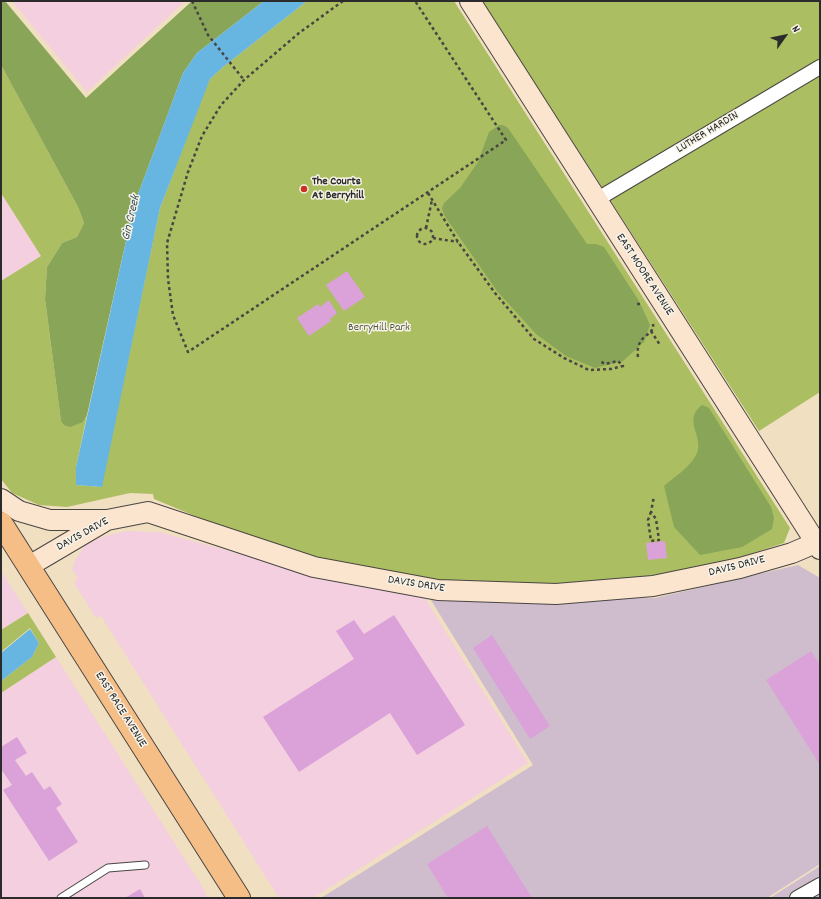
<!DOCTYPE html>
<html>
<head>
<meta charset="utf-8">
<style>
	body { margin:0 }
	#map { position:relative; width:821px; height:899px; overflow:hidden; background:#f1dfc1; font-family:Dekko,sans-serif }
	canvas { display:block }
	.frame { position:absolute; inset:0; border:2px solid #2b2b2b; pointer-events:none }
	.north { position:absolute; left:765px; top:16px; width:40px; height:40px; -webkit-text-stroke:3px #f7f3e8; paint-order:stroke; rotate:57deg; font-size:11px; font-weight:700; line-height:16px; text-align:center; color:#2b2b2b }
	.north::after { content:''; display:block; margin:auto; width:14px; height:18px; background:#2b2b2b; clip-path:polygon(50% 0,100% 100%,50% 72%,0 100%) }
</style>
</head>
<body>
<div id="map">
<canvas width="821" height="899"></canvas>
<div class="frame"></div>
<div class="north">N</div>
</div>
<script>
const ctx = document.querySelector('canvas').getContext('2d');
ctx.lineJoin = 'round';
function fillPath(path, color) {
  ctx.fillStyle = color;
  ctx.fill(path, 'evenodd');
}
function strokePath(path, color, width, dash) {
  ctx.strokeStyle = color;
  ctx.lineWidth = width;
  ctx.lineCap = dash ? 'butt' : 'round';
  ctx.setLineDash(dash || []);
  ctx.stroke(path);
}
function write(font, color, halo, rows, align = 'center') {
  ctx.font = font + ' Dekko,sans-serif';
  ctx.lineWidth = 3;
  ctx.setLineDash([]);
  ctx.textBaseline = 'middle';
  ctx.strokeStyle = halo;
  ctx.fillStyle = color;
  for (const [text, x, y, turn = 0] of rows) {
    ctx.save();
    ctx.translate(x, y);
    ctx.rotate((+turn || 0) * Math.PI / 180);
    ctx.textAlign = isNaN(turn) ? turn : align;
    if (halo) ctx.strokeText(text, 0, 0);
    ctx.fillText(text, 0, 0);
    ctx.restore();
  }
}
fillPath(new Path2D(`
	M12,1H185L87,92Z
	M1,193L41,256L1,281Z
	M126,531L159,532L297,569L424,597L528,763L313,898H279L101,616L96,618L74,583L77,580L76,574L72,571L75,560L86,544L105,536Z
	M1,571L28,613L1,630Z
	M56,657L205,891L207,898H1V693Z`), '#f3cfdf');
fillPath(new Path2D(`
	M798,565L820,578V864L767,898H321L533,765L429,597L474,599L655,598Z
	M820,866V898H770Z`), '#cfbdce');
fillPath(new Path2D(`
	M307,1H454L790,528L784,543L722,563L643,577L548,584L448,582L337,564L236,533L154,499L153,494L130,493L67,507L39,505L12,493L1,479V281L41,256L1,193V65L78,207L84,223L77,237L62,243L47,267L45,299L61,421L83,422L87,415L76,467L77,485L101,487L160,208L203,95L210,79L223,67Z
	M482,1H820V392L759,431Z
	M28,613L56,657L1,693V681L32,657L39,643L30,628L1,652V630Z`), '#abbe62');
fillPath(new Path2D(`
	M1,1H5L86,98L192,1H264L197,53L183,73L134,205L87,415L83,422L70,427L64,425L61,421L45,299L47,267L62,243L77,237L84,223L78,207L1,65Z
	M499,125H503L508,128L587,244H596L604,247L639,301L650,325L644,342L623,361L595,368L566,356L536,334L497,291L444,215L442,208L444,203L460,188L478,162L489,132Z
	M702,405L709,408L771,507L774,518L772,529L742,547L700,555L674,527L664,486C674,477 691,467 697,453C704,436 682,420 702,405Z`), '#88a558');
fillPath(new Path2D(`
	M264,1H307L223,67L210,79L160,208L102,487L76,485V467L134,205L183,73L197,53Z
	M30,629L39,643L32,657L1,681V653Z`), '#66b6e1');
fillPath(new Path2D(`
	M347,271L365,297L344,311L326,285Z
	M329,300L337,313L330,319L331,321L309,336L297,318L318,304L320,307Z
	M665,541L667,558L648,560L646,543Z
	M394,615L465,725L417,755L390,713L299,772L263,717L354,659L336,631L354,620L364,634Z
	M492,635L550,726L530,739L473,648Z
	M811,651L820,665V765L766,680Z
	M17,737L27,753L15,760L26,776L32,772L44,790L50,786L62,804L56,808L78,842L49,861L3,790L12,785L1,769V747Z
	M487,826L532,898H448L427,864Z
	M140,889L145,898H125Z`), '#dba2d9');
const lane = new Path2D(`
	M61,898L108,868L145,865`);
const street = new Path2D(`
	M596,200L820,67
	M797,898L820,885`);
const secondary = new Path2D(`
	M470,1L820,549
	M1,499L19,511L50,520H107
	M29,566L107,520L148,512L314,567L438,590L556,594L653,586L740,568L792,553L820,541`);
const primary = new Path2D(`
	M1,523L239,898`);
strokePath(lane, '#494642', 9);
strokePath(street, '#494642', 16);
strokePath(secondary, '#494642', 22);
strokePath(primary, '#494642', 24);
strokePath(new Path2D(`
	M192,1L208,35L244,80
	M343,1L299,33L244,80L221,105L202,136L188,172L167,243L168,279L173,315L188,352L506,140L415,1
	M428,193L458,242L495,293L534,339L564,358L589,370L611,369L623,366L618,361L605,364L600,361
	M426,228L432,200
	M417 236a8 8 0 1 1 16 0a8 8 0 1 1-16 0Z
	M433,238L458,242
	M637,304H642
	M651,331L660,345
	M638,357C635,333 655,337 653,324
	M651,512L648,520L651,541L659,540L656,519L651,512L654,496`), '#494642', 2.5, [3, 3]);
strokePath(lane, '#fff', 7);
strokePath(street, '#fff', 14);
strokePath(secondary, '#fbe5cf', 20);
strokePath(primary, '#f6be87', 22);
for (const [x, y, r, color] of [
	[304,189,4,"#c8321e"]
]) {
  const dot = new Path2D();
  dot.arc(x, y, r, 0, 2 * Math.PI);
  ctx.fillStyle = color;
  ctx.fill(dot);
  strokePath(dot, '#f7f3e8', 1.5);
}
write('12px', '#2b2b2b', '#f7f3e8', [
	["LUTHER HARDIN",708,133,-31],
	["EAST MOORE AVENUE",644,275,57],
	["DAVIS DRIVE",83,535,-29],
	["DAVIS DRIVE",737,567,-14],
	["DAVIS DRIVE",416,585,9],
	["EAST RACE AVENUE",120,710,58]
]);
write('bold 12px', '#2b2b2b', '#f7f3e8', [
	["The Courts",312,182],
	["At Berryhill",312,196]
], 'left');
write('12px', '#51573c', '#f7f3e8', [
	["BerryHill Park",379,328]
]);
write('italic 13px', '#3d5562', '#f7f3e8', [
	["Gin Creek",132,218,-77]
]);
</script>
</body>
</html>
